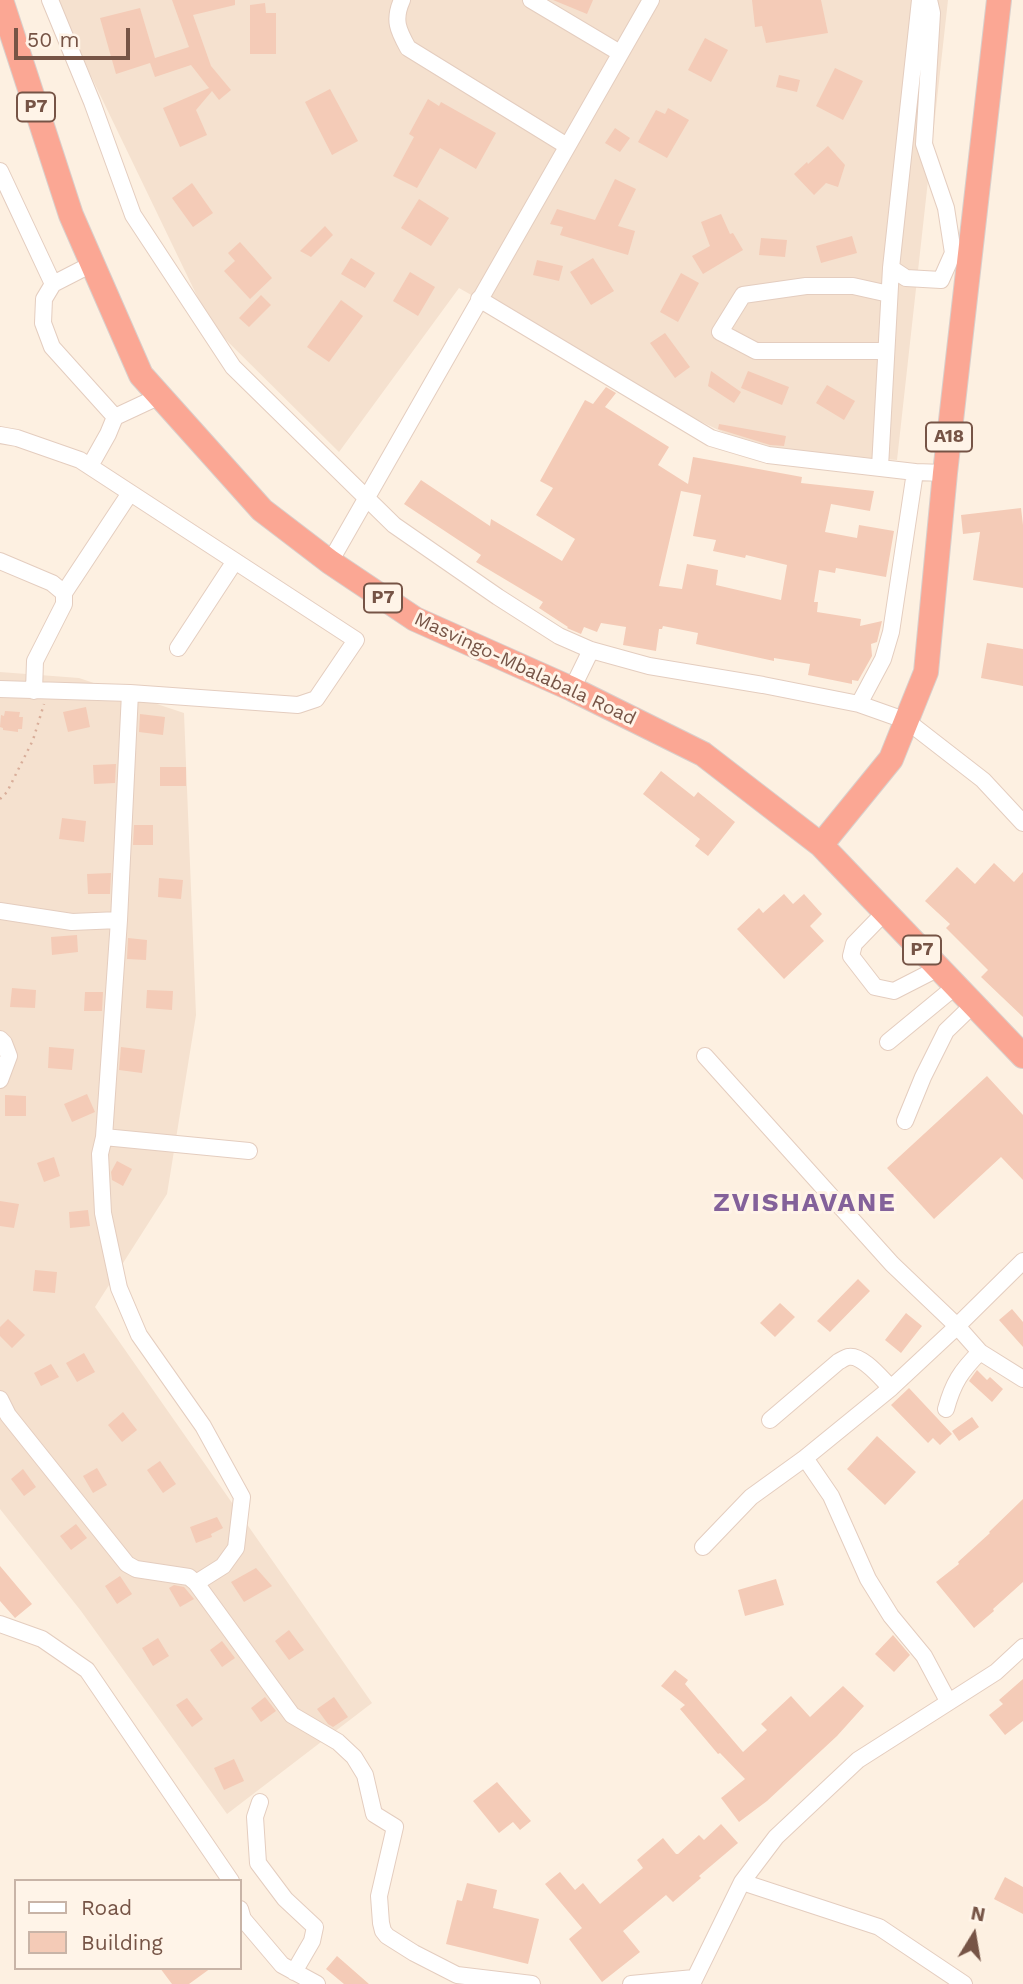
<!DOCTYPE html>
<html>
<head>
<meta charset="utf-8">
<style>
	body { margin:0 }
	#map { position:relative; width:1023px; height:1984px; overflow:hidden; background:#fdf0e1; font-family:"Work Sans",sans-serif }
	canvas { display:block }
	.legend { position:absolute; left:14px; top:1879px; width:228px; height:91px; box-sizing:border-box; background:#fff4e8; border:2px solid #c8b4a7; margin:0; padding:9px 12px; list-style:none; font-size:21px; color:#765446 }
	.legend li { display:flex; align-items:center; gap:14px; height:35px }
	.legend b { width:35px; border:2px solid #c8b4a7 }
	.north { position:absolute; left:939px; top:1900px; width:70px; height:70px; -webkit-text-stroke:5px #fff4e8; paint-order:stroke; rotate:11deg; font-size:19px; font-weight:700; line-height:28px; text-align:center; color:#765446 }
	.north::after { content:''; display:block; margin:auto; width:24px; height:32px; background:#765446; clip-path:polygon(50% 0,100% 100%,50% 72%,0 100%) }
	.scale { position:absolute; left:14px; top:28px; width:116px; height:32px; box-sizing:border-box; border:4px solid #765446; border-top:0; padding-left:9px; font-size:21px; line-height:24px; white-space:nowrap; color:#765446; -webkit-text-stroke:5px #fff4e8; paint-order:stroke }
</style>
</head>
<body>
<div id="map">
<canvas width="1023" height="1984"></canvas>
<ul class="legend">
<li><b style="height:9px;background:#fff"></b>Road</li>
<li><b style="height:19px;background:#f4cbb7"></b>Building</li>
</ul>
<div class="north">N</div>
<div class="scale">50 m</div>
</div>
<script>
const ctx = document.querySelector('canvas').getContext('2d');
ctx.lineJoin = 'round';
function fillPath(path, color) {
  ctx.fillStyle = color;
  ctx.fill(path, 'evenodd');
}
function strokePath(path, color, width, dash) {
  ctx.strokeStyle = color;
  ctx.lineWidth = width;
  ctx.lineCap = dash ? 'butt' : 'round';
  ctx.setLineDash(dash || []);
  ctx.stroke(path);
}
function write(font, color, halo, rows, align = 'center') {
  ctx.font = font + ' "Work Sans",sans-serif';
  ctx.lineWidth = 6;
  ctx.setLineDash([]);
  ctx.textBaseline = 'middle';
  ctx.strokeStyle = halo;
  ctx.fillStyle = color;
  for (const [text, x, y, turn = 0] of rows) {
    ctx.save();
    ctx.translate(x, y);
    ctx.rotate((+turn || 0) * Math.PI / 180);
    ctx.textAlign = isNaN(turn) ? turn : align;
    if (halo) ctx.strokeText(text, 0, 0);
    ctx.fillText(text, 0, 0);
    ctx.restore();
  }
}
fillPath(new Path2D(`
	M58,0H948L897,460L760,450L654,399L459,288L339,452L211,325L91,76Z
	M0,672L79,678L184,713L196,1015L167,1194L95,1307L372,1703L227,1814L81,1611L0,1509Z`), '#f5e1cf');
fillPath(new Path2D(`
	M172,0H235V5L193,15L211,66L231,90L219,100L212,91L196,110L207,135L180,147L163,108L209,88L191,65L155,77L150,63L116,74L100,18L140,8L155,58L189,47Z
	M553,0H593L587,14Z
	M752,0H821L828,33L766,43L762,26L755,27Z
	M265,3L266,13H276V54H250V5Z
	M705,38L728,50L711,82L688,70Z
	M835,68L863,81L843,120L816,106Z
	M779,75L800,80L797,92L776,87Z
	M330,89L358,141L332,155L305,102Z
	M428,99L439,106L441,102L496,133L476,169L440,148L417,188L393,176L414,137L409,134Z
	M668,108L689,120L667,158L638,142L656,110L665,114Z
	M615,128L630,138L620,152L605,143Z
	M828,146L845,165L838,187L826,183L814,195L794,174L807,162L808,164Z
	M615,179L636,189L618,226L635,231L628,255L560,235L563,227L550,224L557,209L595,220Z
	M192,183L213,213L193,227L172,198Z
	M419,199L449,218L431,246L401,228Z
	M721,214L730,234L733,233L743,250L703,274L692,256L710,246L701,222Z
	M325,226L333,235L311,257L300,251Z
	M852,236L857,253L821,263L816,246Z
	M761,238L787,240L785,257L759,255Z
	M240,242L272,278L250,299L224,271L235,261L228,253Z
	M351,258L375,273L365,288L341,274Z
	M593,258L614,291L591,305L570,272Z
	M537,260L563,266L559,281L533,275Z
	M410,272L435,287L418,316L393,301Z
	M681,273L699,283L678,322L660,312Z
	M261,295L271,305L249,327L239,318Z
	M341,300L363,316L329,362L307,347Z
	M665,333L690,367L675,378L650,343Z
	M711,371L741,392L734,403L708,386Z
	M748,371L789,387L782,405L741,388Z
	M827,385L855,401L844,420L816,403Z
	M606,387L616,393L605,407L669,447L658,465L688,484L693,457L802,477L801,483L874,491L870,511L831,504L825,532L857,538L859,525L894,531L886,577L836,568L835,573L819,570L814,602H818L817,612L861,619L860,626L882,621L877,642L871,644L872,656L858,681L852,680V684L808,675L810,664L774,658V661L696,644L698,633L663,626L662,629H659L656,651L623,645L626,627L601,623L597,632L584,627L581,634L567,628L568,627L539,608L543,602L476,562L481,555L404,504L421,480L490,526L491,519L562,561L575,539L536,515L553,488L540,481L585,400L593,404ZM681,491L701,495L693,536L716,540L713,551L745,558L746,555L787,565L781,600L716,585L718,570L687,564L682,589L659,586Z
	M719,424L786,436L784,446L770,445L718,429Z
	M1021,508L1023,525V588L973,580L980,532L963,534L961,515Z
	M987,643L1023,649V686L981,678Z
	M86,707L90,727L68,732L63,712Z
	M5,711L20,712L19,717H23L22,729H18V732L3,730V728L0,727L1,715L4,716Z
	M140,714L165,717L163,735L139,732Z
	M116,764L115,783L94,784L93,765Z
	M160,767H186V786H160Z
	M661,771L694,797L698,792L735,822L708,856L695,846L700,839L643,794Z
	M62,818L86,821L84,842L59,839Z
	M134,825H153V845H133Z
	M994,863L1014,882L1023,872V1017L981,977L988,970L946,928L950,924L925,901L957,867L975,884Z
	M111,873L110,894H88L87,874Z
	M159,878L183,880L181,899L158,897Z
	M784,894L793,904L804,894L822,914L810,926L824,941L784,979L737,929L759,908L763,913Z
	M77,935L78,952L52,955L51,937Z
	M128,938L147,940L146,960L127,959Z
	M12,988L36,990L35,1008L10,1007Z
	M147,990L173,991L172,1010L146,1008Z
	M85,992H103L102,1011H84Z
	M49,1047L74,1049L72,1070L48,1068Z
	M121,1047L145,1050L142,1073L119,1070Z
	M987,1076L1023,1115V1180L1001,1157L934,1219L887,1168Z
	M87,1094L95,1112L72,1122L64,1104Z
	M5,1095L26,1096V1116H5Z
	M54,1157L60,1176L44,1182L37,1163Z
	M117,1161L132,1169L123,1186L112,1180L111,1172Z
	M0,1201L19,1204L14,1228L0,1226Z
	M88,1210L90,1226L70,1228L69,1212Z
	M35,1270L57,1272L55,1293L33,1291Z
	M858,1279L870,1291L830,1332L817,1321Z
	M780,1303L795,1317L775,1337L760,1323Z
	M1012,1309L1023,1322V1347L999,1320Z
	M906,1313L922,1326L901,1353L885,1340Z
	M8,1319L25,1335L12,1348L0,1336V1327Z
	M84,1353L95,1372L77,1382L66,1363Z
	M51,1364L59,1377L41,1386L34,1373Z
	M977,1370L987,1380L990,1377L1003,1389L992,1402L969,1381Z
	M909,1388L952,1434L940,1445L933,1438L928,1443L891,1405Z
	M123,1412L137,1430L122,1442L108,1425Z
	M972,1417L979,1427L959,1441L952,1431Z
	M877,1436L916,1472L885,1505L847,1469Z
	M160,1461L176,1484L163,1493L147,1470Z
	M97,1468L107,1485L93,1493L83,1476Z
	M23,1469L36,1487L24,1496L11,1479Z
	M1023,1499V1582L993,1609L994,1611L974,1628L936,1582L959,1564L958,1562L990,1533L989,1532Z
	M217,1517L223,1528L211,1534L212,1537L196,1543L190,1527Z
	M76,1524L87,1538L71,1550L60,1536Z
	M0,1566L32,1604L15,1618L0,1601Z
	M256,1568L272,1586L244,1602L231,1582Z
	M120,1576L132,1594L117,1604L105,1586Z
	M776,1579L784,1605L745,1616L738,1590Z
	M174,1585L184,1587L194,1599L180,1607L169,1588Z
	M289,1630L304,1650L289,1660L275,1641Z
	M893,1635L910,1655L894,1672L875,1654Z
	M158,1638L169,1656L153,1666L142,1648Z
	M222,1641L235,1658L222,1667L210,1650Z
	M675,1670L688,1680L685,1684L743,1752L767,1730L761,1724L791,1696L810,1717L843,1686L864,1706L837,1736L767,1801L739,1822L721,1798L745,1779L720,1753L718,1754L680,1709L685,1705L661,1686Z
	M1023,1679V1721L1005,1735L989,1715L1003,1704L999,1700Z
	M265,1697L276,1711L261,1722L251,1708Z
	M334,1697L348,1717L333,1727L328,1724L317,1709Z
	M187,1698L203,1719L192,1727L176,1705Z
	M234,1759L244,1781L224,1790L214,1768Z
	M497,1782L531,1821L520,1830L513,1822L499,1833L473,1801Z
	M721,1824L738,1843L699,1876L701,1878L673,1902L666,1895L623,1931L640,1952L602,1982L569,1939L582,1928L545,1884L560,1872L575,1890L583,1883L600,1904L643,1868L637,1860L663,1838L676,1854H678L699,1835L704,1840Z
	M1005,1877L1023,1887V1914L994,1899Z
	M467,1883L497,1890L493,1908L539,1919L528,1964L446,1944L457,1900L462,1901Z
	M337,1956L369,1984H344L326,1969Z
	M160,1968H211L189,1984H172Z`), '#f4cbb7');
const minor = new Path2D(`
	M50,0L92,102L133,215L233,367L394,525L498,597L559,636L591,650L649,666L763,685L859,704L907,721L983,780L1023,823
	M402,0C393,20 398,30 408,48L567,146
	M531,0L620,53
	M0,171L53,284
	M891,268L906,278L941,280L953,253L946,208L924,144L932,13L929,0
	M479,299L711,438L768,455L915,472L945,473
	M886,351H756L720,332L743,295L806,286H853L889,294
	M115,417L160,396
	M0,435L17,438L80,460L356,640L316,699L298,705L130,693L0,689
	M90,466L108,434L115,417L52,347L43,323L44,299L53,284L92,264
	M880,467L891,268L920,0
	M0,561L52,583L64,593V604L35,661L34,691
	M330,562L651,0
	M64,593L130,493
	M178,648L235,561
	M572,689L591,650
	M130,693L119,920L104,1137L100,1154L103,1213L119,1288L139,1335L203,1426L242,1497L236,1548L223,1566L196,1583
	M859,704L883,659L891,632L915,472
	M0,911L72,922L119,920
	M885,912L854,944L851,956L875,987L894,991L939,968
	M0,1039L4,1043L9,1056L0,1080
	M888,1042L956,986
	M705,1056L892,1264L957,1326L980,1352L1023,1379
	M905,1121L923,1077L946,1031L974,1004
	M104,1137L249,1151
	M0,1399L8,1415L127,1564L136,1569L189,1577L196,1583L292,1715L338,1742L354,1757L365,1775L374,1814L395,1827L379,1896L381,1923L383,1931L387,1936L414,1953L457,1975L532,1984
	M946,1409C953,1383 961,1371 980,1352
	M770,1420L838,1362C840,1361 846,1357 848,1357C862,1354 881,1378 891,1388
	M805,1458L831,1496L868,1579L891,1616L924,1656L948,1701
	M703,1547L751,1497L805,1458L891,1388L950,1333L1023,1261
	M0,1624L42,1639L87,1670L231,1881
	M260,1802L255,1817L258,1863L285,1899L315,1927L312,1941L294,1972
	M742,1882L879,1927L964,1984
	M240,1909L243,1919L282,1965L317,1984
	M631,1984L694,1978
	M692,1984L742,1882L776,1837L858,1760L996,1672L1023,1647`);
const highway = new Path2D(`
	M1,0L71,215L141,375L262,510L330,562L415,619L572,689L703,754L821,845L1023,1056
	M821,845L891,759L926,672L945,473L999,0`);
strokePath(minor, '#e4cdbf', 18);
strokePath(highway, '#d9cfcb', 26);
strokePath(new Path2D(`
	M0,799L7,792L33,740L44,704`), '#d9ae9a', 2.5, [2, 5]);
strokePath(minor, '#fff', 16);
strokePath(highway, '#fba794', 24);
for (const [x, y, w] of [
	[36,107,38],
	[949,437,46],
	[383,598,38],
	[922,950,38]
]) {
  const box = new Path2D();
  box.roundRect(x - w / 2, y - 14.5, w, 29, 5);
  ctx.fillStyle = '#fff4e8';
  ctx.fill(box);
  strokePath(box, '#765446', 2);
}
write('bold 18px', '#765446', null, [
	["P7",36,107],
	["A18",949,437],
	["P7",383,598],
	["P7",922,950]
]);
write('19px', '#765446', '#fff4e8', [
	["Masvingo-Mbalabala Road",525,669,25]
]);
ctx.letterSpacing = '2px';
write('bold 26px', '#83619a', '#fff4e8', [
	["ZVISHAVANE",805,1203]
]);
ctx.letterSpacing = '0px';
</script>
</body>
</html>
